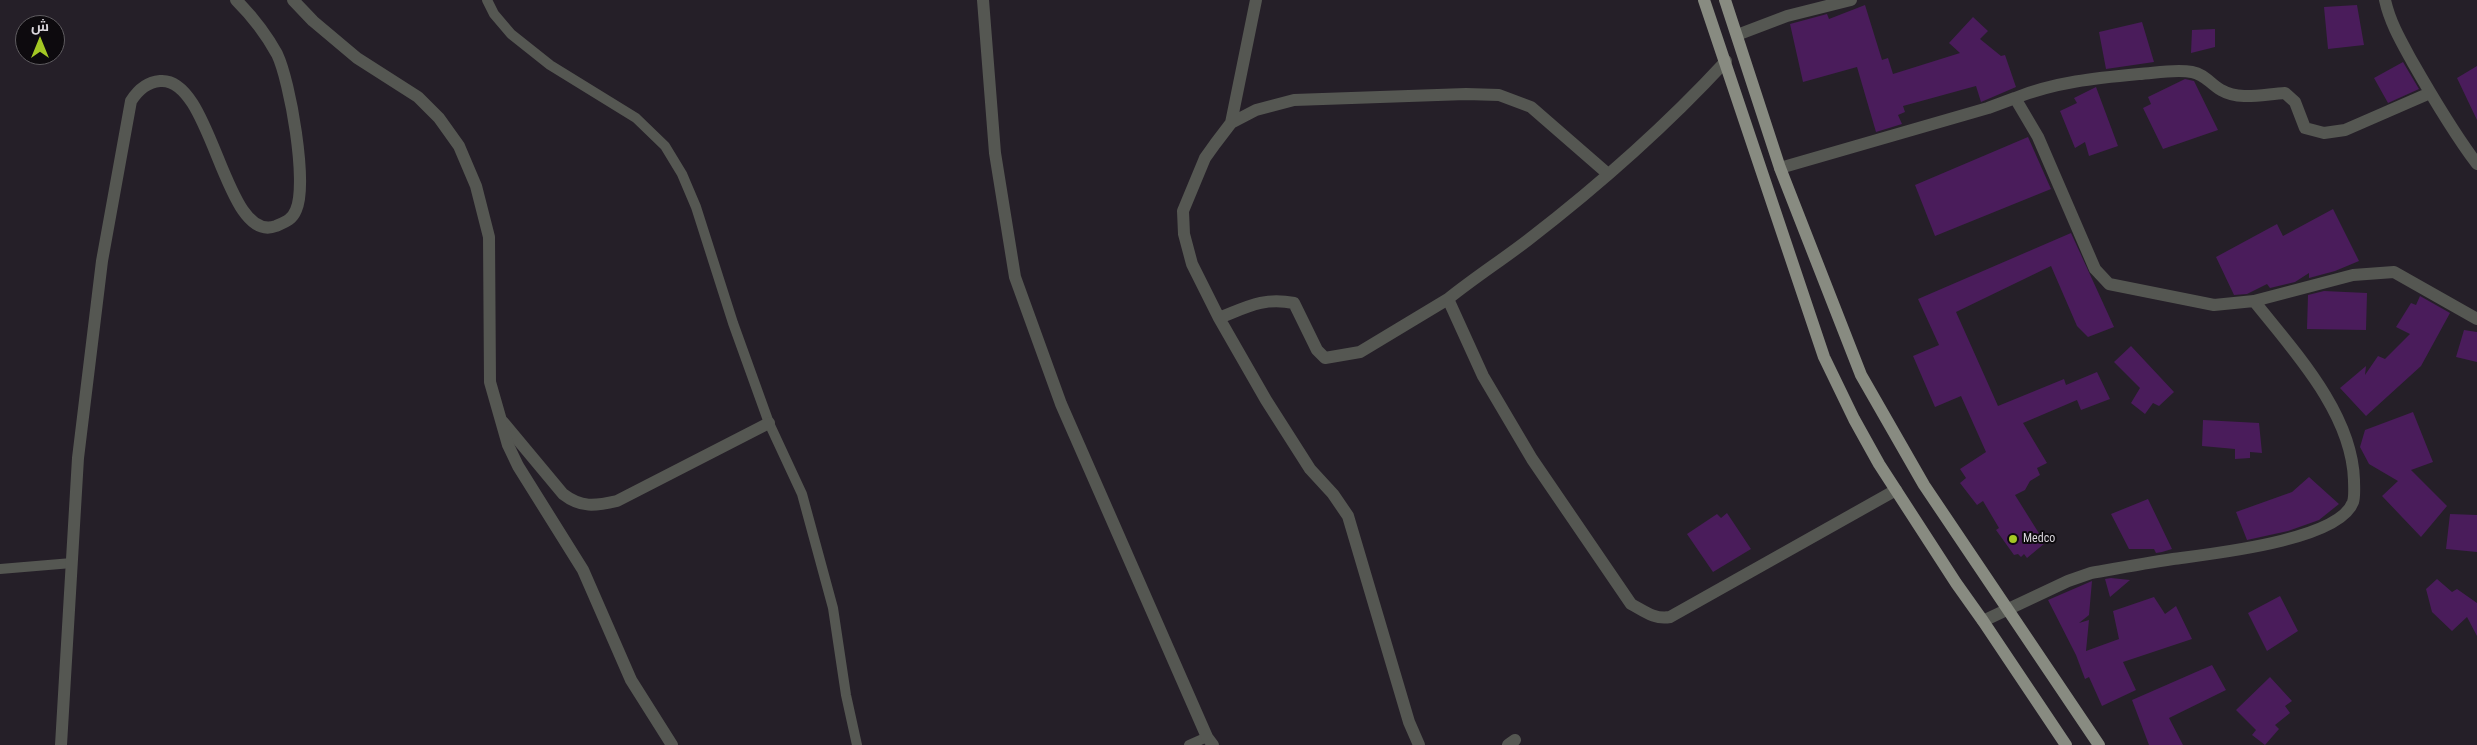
<!DOCTYPE html>
<html>
<head>
<meta charset="utf-8">
<style>
	body { margin:0 }
	#map { position:relative; width:2477px; height:745px; overflow:hidden; background:#251f28; font-family:"Roboto Condensed",Cairo,sans-serif }
	canvas { display:block }
	.north { position:absolute; left:15px; top:15px; width:50px; height:50px; box-sizing:border-box; background:#0d0a0e; border:1px solid #5f5c60; border-radius:50%; rotate:0deg; font-size:14px; font-weight:700; line-height:20px; text-align:center; color:#dad6dc }
	.north::after { content:''; display:block; margin:auto; width:18px; height:22px; background:#a4c824; clip-path:polygon(50% 0,100% 100%,50% 72%,0 100%) }
</style>
</head>
<body>
<div id="map">
<canvas width="2477" height="745"></canvas>
<div class="north">ش</div>
</div>
<script>
const ctx = document.querySelector('canvas').getContext('2d');
ctx.lineJoin = 'round';
function fillPath(path, color) {
  ctx.fillStyle = color;
  ctx.fill(path, 'evenodd');
}
function strokePath(path, color, width, dash) {
  ctx.strokeStyle = color;
  ctx.lineWidth = width;
  ctx.lineCap = dash ? 'butt' : 'round';
  ctx.setLineDash(dash || []);
  ctx.stroke(path);
}
function write(font, color, halo, rows, align = 'center') {
  ctx.font = font + ' "Roboto Condensed",sans-serif';
  ctx.lineWidth = 4;
  ctx.setLineDash([]);
  ctx.textBaseline = 'middle';
  ctx.strokeStyle = halo;
  ctx.fillStyle = color;
  for (const [text, x, y, turn = 0] of rows) {
    ctx.save();
    ctx.translate(x, y);
    ctx.rotate((+turn || 0) * Math.PI / 180);
    ctx.textAlign = isNaN(turn) ? turn : align;
    if (halo) ctx.strokeText(text, 0, 0);
    ctx.fillText(text, 0, 0);
    ctx.restore();
  }
}
fillPath(new Path2D(`
	M1865,5L1882,60L1888,58L1893,74L1960,53L1949,43L1973,17L1988,31L1980,39L2001,56L2005,55L2016,87L1981,102L1976,86L1903,106L1905,112L1898,115L1902,124L1876,132L1857,67L1803,82L1790,24L1827,14L1829,19Z
	M2357,5L2364,45L2328,49L2324,7Z
	M2142,22L2154,62L2106,69L2099,32Z
	M2215,29V47L2191,53L2192,30Z
	M2403,62L2419,89L2388,103L2374,78Z
	M2477,66V120L2457,78Z
	M2185,79L2194,81L2218,130L2163,149L2143,108L2151,104L2148,97Z
	M2096,87L2118,146L2089,156L2085,142L2075,148L2060,111L2077,103L2074,98Z
	M2028,137L2051,189L1935,236L1915,185Z
	M2333,209L2359,261L2335,271L2309,278V273L2295,282L2270,288L2267,284L2247,294L2234,295L2216,257L2277,224L2283,236Z
	M2071,233L2114,327L2088,337L2077,326L2051,266L1956,312L1998,406L2064,379L2066,385L2097,372L2110,399L2081,410L2077,400L2023,423L2047,463L2037,468L2040,475L2030,481L2025,490L2015,495L2045,543L2027,558L2024,554L2021,557L2018,554L2014,555L1996,530L1999,528L1983,501L1977,505L1960,483L1966,478L1960,469L1986,452L1961,396L1935,407L1913,356L1939,345L1918,299Z
	M2324,291L2367,293L2366,330L2307,329L2308,295Z
	M2420,296L2450,313L2421,366L2366,416L2340,388L2366,366L2365,375L2378,356L2385,359L2410,334L2396,327L2411,303L2416,305Z
	M2464,330L2477,332V362L2456,357Z
	M2131,346L2174,392L2159,406L2153,403L2145,414L2131,403L2140,388L2114,362Z
	M2413,412L2433,462L2411,470L2447,506L2421,537L2382,496L2398,481L2369,464L2360,447L2365,430Z
	M2203,420L2259,423L2262,453L2250,452V458L2235,459V449L2202,446Z
	M2309,477L2339,504L2319,520L2288,531L2247,540L2236,512L2292,492Z
	M2148,499L2172,549L2162,552L2156,553L2154,549H2129L2111,514Z
	M1727,513L1751,549L1713,572L1687,534L1717,514L1721,518Z
	M2450,514L2477,515V552L2446,549Z
	M2111,578L2130,580L2110,597L2105,579Z
	M2437,579L2452,592L2457,589L2477,603V636L2467,617L2452,631L2432,612L2426,589Z
	M2092,581L2089,615L2079,623L2089,620L2086,651L2119,639L2113,611L2154,597L2165,614L2176,606L2192,639L2123,662L2136,690L2102,706L2089,677L2085,679L2076,655L2048,600Z
	M2280,596L2298,631L2267,651L2248,613Z
	M2212,665L2226,690L2169,718L2183,745H2149L2132,700Z
	M2270,677L2292,701L2285,706L2290,713L2275,725L2279,729L2265,745L2252,735L2256,730L2236,710Z`), '#4a1c5b');
strokePath(new Path2D(`
	M487,0L494,14L511,34L550,65L636,118L665,146L682,174L696,207L733,323L769,423L802,494L833,608L846,695L857,745
	M0,569L72,563
	M1189,745L1207,737`), '#555752', 10);
strokePath(new Path2D(`
	M983,0L995,153L1015,277L1061,404L1207,737L1213,745
	M2385,0C2390,23 2402,43 2413,63C2433,98 2453,132 2477,164
	M1737,35L1787,16L1851,0
	M1726,61C1665,127 1598,186 1528,240C1502,260 1474,278 1448,299L1483,376L1532,459L1631,604C1644,611 1655,620 1670,617L1896,490
	M2015,98C2055,82 2096,78 2139,74C2155,73 2175,69 2192,72C2205,74 2210,84 2221,90C2240,101 2264,94 2285,93L2295,102L2305,128L2324,133L2345,130L2430,93
	M1231,123L1256,0
	M1780,168L1988,108L2015,98L2038,137L2095,269L2109,284L2214,305L2254,301L2353,275L2394,272L2477,319
	M1219,318C1247,307 1263,297 1294,303L1317,350L1325,358L1360,352L1448,299
	M503,422L563,494C581,508 595,506 617,501L769,423
	M1983,621L2068,581L2091,573C2119,568 2146,563 2173,559C2209,554 2339,541 2353,502C2355,496 2354,486 2354,480C2352,413 2294,351 2254,301
	M61,745L78,458L102,261L131,101C138,90 147,82 160,81C213,76 224,246 276,226C285,222 292,220 296,210C308,183 290,81 277,54C266,34 252,16 236,0
	M1419,745L1409,722L1348,516L1333,494L1310,469L1266,400L1219,318L1192,264L1184,234L1183,211L1205,158L1215,144L1231,123L1256,110L1294,100L1466,94L1499,95L1531,107L1608,174
	M1508,745L1515,740`), '#555752', 12);
strokePath(new Path2D(`
	M293,0L313,21L357,58L418,97L439,118L459,146L476,186L489,237L490,382L508,445L518,466L583,570L631,680L672,745`), '#555752', 12);
strokePath(new Path2D(`
	M1704,0L1824,357L1854,419L1879,464L1956,583L1983,621L2066,745
	M1725,0L1780,168L1861,375L1924,485L2099,745`), '#888b81', 12);
for (const [x, y, r, color] of [
	[2013,539,5,"#a4c824"]
]) {
  const dot = new Path2D();
  dot.arc(x, y, r, 0, 2 * Math.PI);
  ctx.fillStyle = color;
  ctx.fill(dot);
  strokePath(dot, '#0d0a0e', 2);
}
write('12px', '#dad6dc', '#0d0a0e', [
	["Medco",2023,539]
], 'left');
</script>
</body>
</html>
